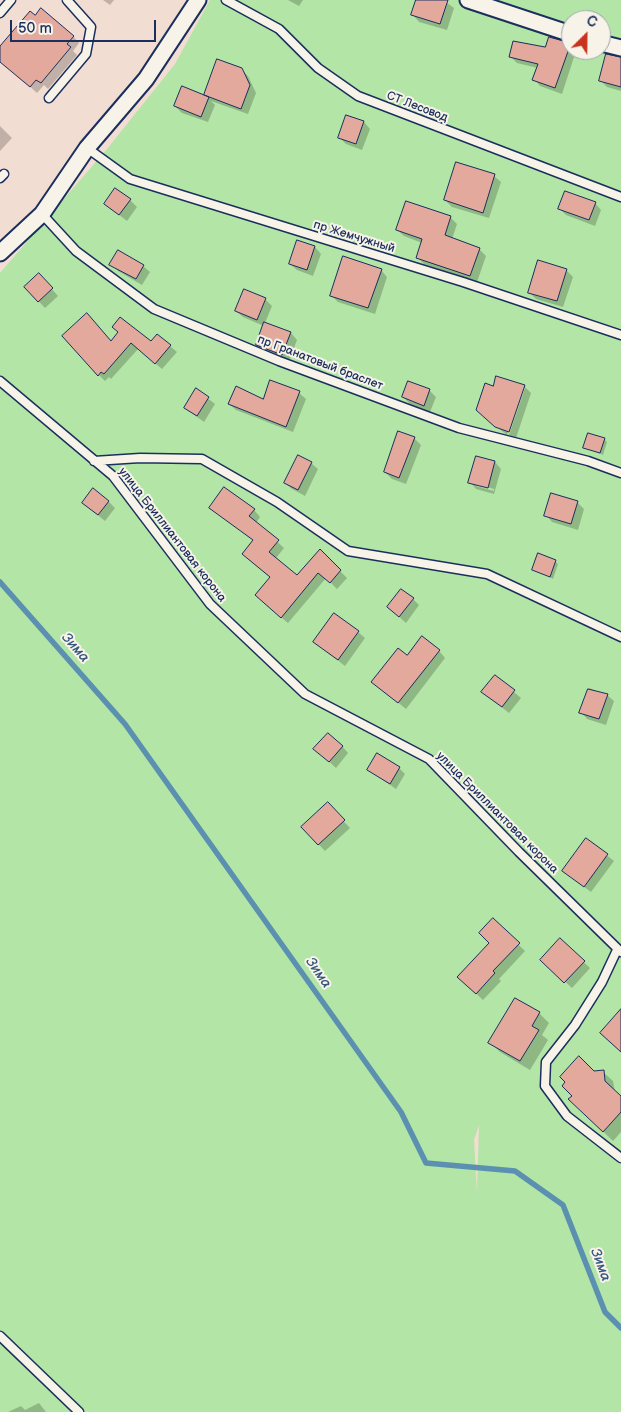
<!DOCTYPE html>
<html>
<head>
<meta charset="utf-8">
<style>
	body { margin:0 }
	#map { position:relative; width:621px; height:1412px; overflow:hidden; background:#f1ddd1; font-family:"Balsamiq Sans",sans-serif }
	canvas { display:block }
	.north { position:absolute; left:561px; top:10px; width:50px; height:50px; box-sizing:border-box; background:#f7f3e8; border:1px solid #9fa5b1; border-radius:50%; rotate:23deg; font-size:14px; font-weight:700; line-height:20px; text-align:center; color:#1b2f5e }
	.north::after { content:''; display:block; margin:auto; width:18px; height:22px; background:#c8321e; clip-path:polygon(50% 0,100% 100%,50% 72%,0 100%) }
	.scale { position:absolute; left:10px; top:20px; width:146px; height:22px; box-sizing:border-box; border:2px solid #1b2f5e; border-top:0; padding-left:6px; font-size:15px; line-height:18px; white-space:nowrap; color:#1b2f5e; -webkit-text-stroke:4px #f7f3e8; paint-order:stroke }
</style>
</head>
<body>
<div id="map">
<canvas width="621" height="1412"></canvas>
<div class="north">С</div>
<div class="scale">50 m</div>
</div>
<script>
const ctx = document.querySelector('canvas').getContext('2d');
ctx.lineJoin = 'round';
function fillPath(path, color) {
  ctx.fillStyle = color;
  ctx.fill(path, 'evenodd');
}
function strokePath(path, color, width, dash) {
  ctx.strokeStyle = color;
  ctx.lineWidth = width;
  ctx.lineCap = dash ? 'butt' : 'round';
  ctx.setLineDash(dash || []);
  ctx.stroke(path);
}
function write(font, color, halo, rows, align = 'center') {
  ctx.font = font + ' "Balsamiq Sans",sans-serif';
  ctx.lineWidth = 4;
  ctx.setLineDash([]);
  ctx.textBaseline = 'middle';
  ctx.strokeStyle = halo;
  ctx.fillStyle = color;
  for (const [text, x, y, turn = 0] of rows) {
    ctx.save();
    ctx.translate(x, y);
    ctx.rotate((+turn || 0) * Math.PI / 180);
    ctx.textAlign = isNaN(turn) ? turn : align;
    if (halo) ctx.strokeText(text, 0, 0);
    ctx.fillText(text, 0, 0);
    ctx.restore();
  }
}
fillPath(new Path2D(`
	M210,0H621V1412H0V273L107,149L175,64ZM571,20H601V50H571ZM479,1125L477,1193L474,1140Z`), '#b2e5a6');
fillPath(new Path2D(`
	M103,0H114L110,5Z
	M288,0H303L299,6Z
	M418,0H443L454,8L447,30L419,22L413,15Z
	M73,36L79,43L73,51L77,55L48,89L44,85L37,93L0,60V58Z
	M570,44L571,50L576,51L562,94L540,86L534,79L538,68L517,63L511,57Z
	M621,58V91L607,87L600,80Z
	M218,60L241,69L248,76L256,93L248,114L211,101L215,105L208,122L182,113L175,106L204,96Z
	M347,116L364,122L370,129L362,150L346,144L339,137Z
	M0,126L12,138L0,151Z
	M494,176L501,182L489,218L452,207L445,200Z
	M130,200L137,207L127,221L105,204Z
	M406,202L451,218L457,224L452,239L479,249L486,256L477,282L424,264L417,257L422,243L404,236L397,230Z
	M595,203L601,210L595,226L566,215L559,208Z
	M315,247L321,254L313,276L297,270L290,264Z
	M111,264L143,266L150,272L142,285L118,271Z
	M381,270L387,277L375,314L338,302L331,295Z
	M566,270L573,277L563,307L536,299L529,292Z
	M39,275L58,296L45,308L25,287Z
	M265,299L272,306L265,323L291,333L297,340L289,361L264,351L257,345L264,326L243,317L236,311Z
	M112,343H151L170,346L177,352L162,369L138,349L111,379L109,377L105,381L99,375Z
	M524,386L531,393L516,438L509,435L525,388H523L507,435L484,417L494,387Z
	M197,390L215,404L204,422L185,408Z
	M429,390L436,397L430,412L410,404L403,397Z
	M299,393L306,399L293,432L236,410L229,404L263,400Z
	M414,438L421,445L406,484L392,479L385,472Z
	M604,439L607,442L603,455L584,447Z
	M477,457L495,462L501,469L494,494L476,489L470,482ZM476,484L494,489V491L476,486Z
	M311,463L318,469L305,496L292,489L285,483Z
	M108,501L115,508L105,521L83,503Z
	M578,503L584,509L578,530L552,522L546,515Z
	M211,508L254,510L260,517L256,523L284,548L276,558L298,577L320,551L347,578L337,589L326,578L288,623L263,602L271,578L250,560L254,541Z
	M555,561L558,564L553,579L533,569Z
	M413,599L419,605L406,623L388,607Z
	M358,632L365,638L345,666L314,642Z
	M439,651L445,658L406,709L373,682Z
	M495,676L521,698L509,713L490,698Z
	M589,688L607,695L614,701L606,725L587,719L581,712Z
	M342,746L348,753L336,768L322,755Z
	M399,768L405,774L396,789L369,770Z
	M327,804L350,828L325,851L302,827Z
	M586,839L614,861L591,892L563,871Z
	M493,920L525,951L499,979L501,981L483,1000L459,977L490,943Z
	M560,940L590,968L572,988L542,960Z
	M539,1013L549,1023L542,1035L548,1040L530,1070L500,1052L490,1042Z
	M594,1072H603L613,1081L615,1092L621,1098V1132L613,1141L580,1109L573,1096Z
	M39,1403L46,1412H8L21,1406L25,1410Z`), '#0003');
strokePath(new Path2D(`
	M0,582L125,724L401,1112L426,1163L515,1171L563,1205L605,1312L621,1328`), '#5b90b0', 5.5);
const building = new Path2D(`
	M416,0H448L440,24L411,15Z
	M41,8L74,36L67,44L71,47L41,83L36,80L30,87L0,62V46L30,11L35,15Z
	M549,37L571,43L555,88L532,80L538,64L509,57L513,41L545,47Z
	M606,54L621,57V87L599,81Z
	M217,59L242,68L250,85L241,109L204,95Z
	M182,86L209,97L201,117L174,106Z
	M346,115L364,121L356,144L338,138Z
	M456,162L495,174L483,213L444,200Z
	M115,188L131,199L119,215L104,204Z
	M565,191L596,202L589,220L558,209Z
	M406,201L451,216L445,235L480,248L470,276L416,258L422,239L396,230Z
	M297,240L315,246L307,270L289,264Z
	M118,250L144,265L136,279L109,265Z
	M343,256L382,269L368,308L330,296Z
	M538,260L567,269L557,301L528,293Z
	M39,273L53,288L38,302L24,287Z
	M244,289L266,298L257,320L235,311Z
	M87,313L111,341L118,332L112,327L120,317L151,341L157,334L171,345L155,364L131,343L104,374L101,372L98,376L62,336Z
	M264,322L291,332L282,355L256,345Z
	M496,376L525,385L509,432L495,427L476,410L485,383L493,386Z
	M270,380L300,391L286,427L228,404L236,386L263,399Z
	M408,381L430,389L424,406L402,397Z
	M196,388L209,397L197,416L184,408Z
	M398,431L415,437L399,478L384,472Z
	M588,433L605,438L600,453L583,448Z
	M298,455L312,462L298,490L284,483Z
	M476,456L495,461L488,488L468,483Z
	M224,487L255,509L249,516L279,540L269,552L297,575L320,549L341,570L330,583L318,573L281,618L255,595L270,577L242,554L253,540L209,508Z
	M93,488L109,501L98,515L82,503Z
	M551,493L578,501L571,524L544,516Z
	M538,553L556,560L550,577L532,570Z
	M401,589L414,598L399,617L387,607Z
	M334,613L359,631L338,660L313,642Z
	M422,636L440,650L398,703L371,682L398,648L407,655Z
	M495,675L515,690L502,707L481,692Z
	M588,689L608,694L599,719L579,713Z
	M328,733L343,746L329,762L313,749Z
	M377,753L400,767L390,784L367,770Z
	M328,802L345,820L318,845L301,827Z
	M586,838L608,854L584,887L562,871Z
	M493,918L520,943L493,971L495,973L476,994L457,977L489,943L479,933Z
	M560,938L585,961L564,983L540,960Z
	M515,998L540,1012L532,1026L539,1030L520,1061L488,1043Z
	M621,1009V1052L600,1033Z
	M579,1056L594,1071L604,1070L605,1081L621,1096V1112L603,1132L568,1099L572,1096L562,1086L565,1082L560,1077Z`);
fillPath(building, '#e2a99c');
strokePath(building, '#1b2f5e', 1);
const lane = new Path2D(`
	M226,0L279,29L318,68L358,96L621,197
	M0,13L11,0
	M49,98L86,54L91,27L67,0
	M87,148L130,179L463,282L621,335
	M0,178L4,174
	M42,214L76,251L154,309L279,361L459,428L588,461L621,473
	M0,381L113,476L210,604L305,694L429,759L519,852L621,952
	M94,461L140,458L202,459L277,502L348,551L487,574L621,637
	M617,950L602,982L575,1025L546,1062L545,1086L567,1116L621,1158
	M0,1336L79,1412`);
const street = new Path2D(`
	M468,0L571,34
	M601,43L621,48
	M0,253L42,214L87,148L146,79L198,0`);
strokePath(lane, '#1b2f5e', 11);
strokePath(street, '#1b2f5e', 19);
strokePath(lane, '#f7f3e8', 8);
strokePath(street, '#f7f3e8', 15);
write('12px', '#1b2f5e', '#f7f3e8', [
	["СТ Лесовод",417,107,21],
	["пр Жемчужный",354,237,17],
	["пр Гранатовый браслет",320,363,21],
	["улица Бриллиантовая корона",172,535,52],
	["улица Бриллиантовая корона",497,813,45]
]);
write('italic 14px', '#365780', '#f7f3e8', [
	["Зима",75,648,48],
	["Зима",318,973,55],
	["Зима",600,1265,69]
]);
</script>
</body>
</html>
